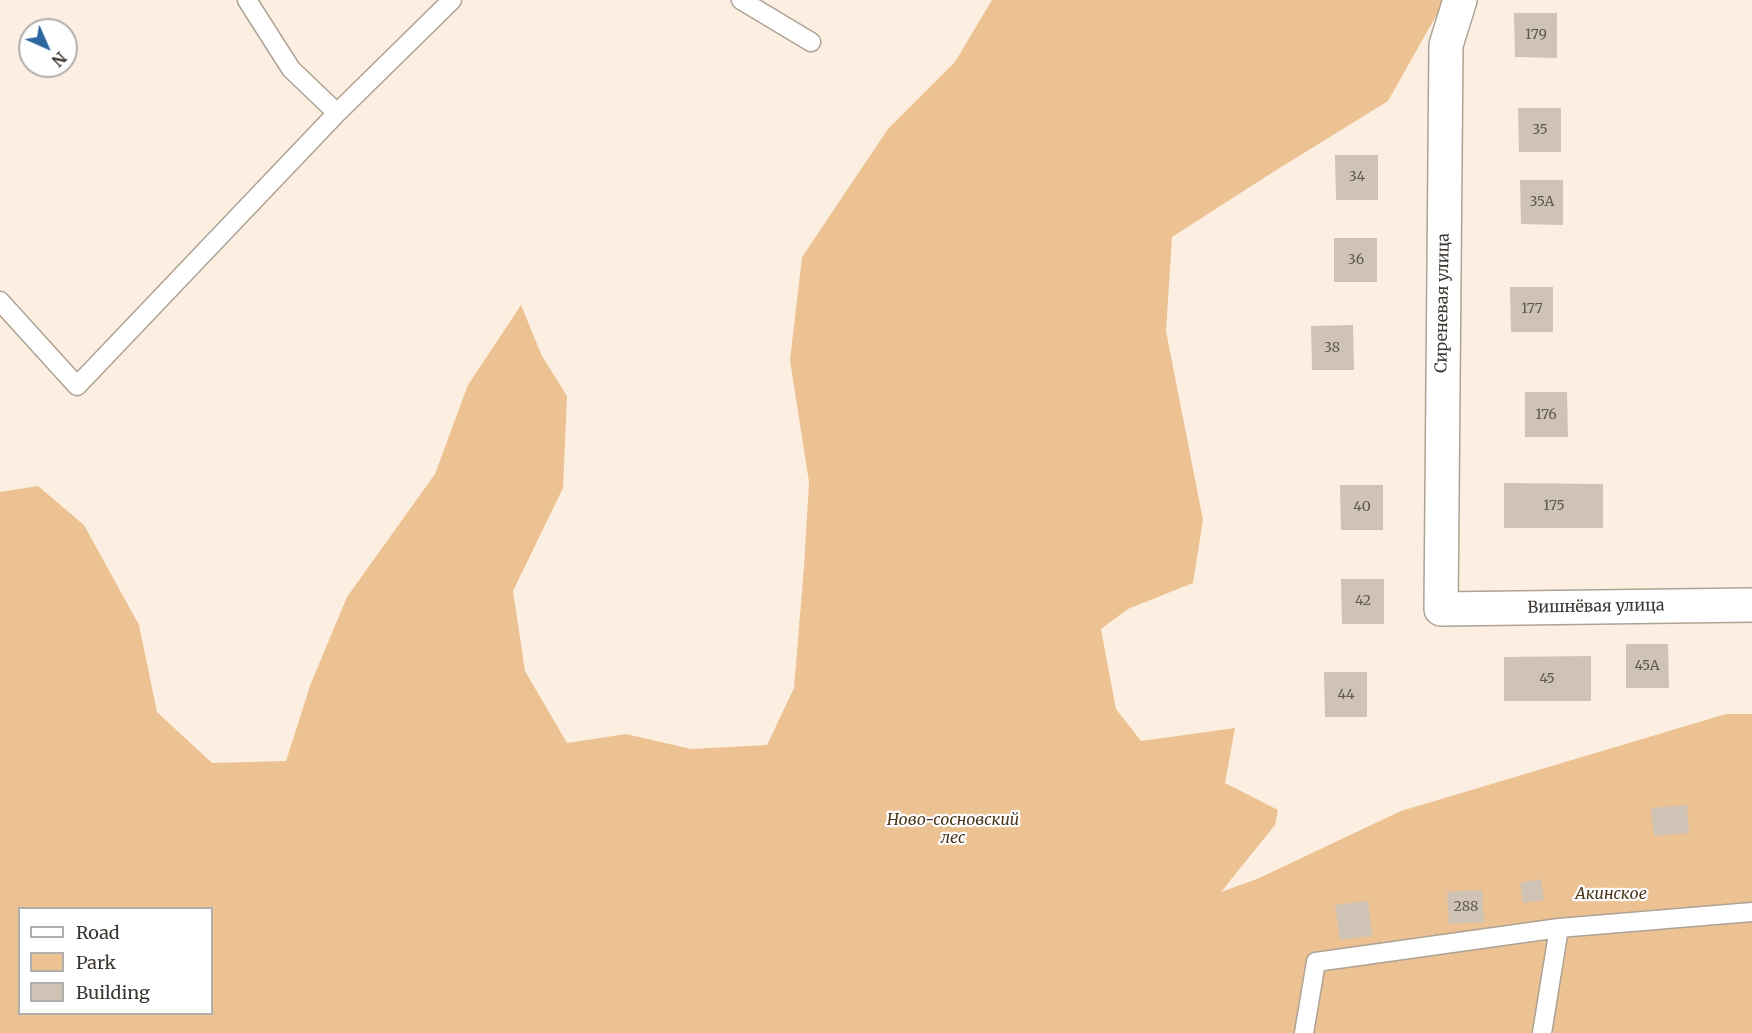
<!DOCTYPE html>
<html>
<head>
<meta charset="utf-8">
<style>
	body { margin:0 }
	#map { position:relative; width:1752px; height:1033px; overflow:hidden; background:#fcefe1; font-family:Merriweather,serif }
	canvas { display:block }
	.legend { position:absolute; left:18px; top:907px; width:195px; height:108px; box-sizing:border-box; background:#fff; border:2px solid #b1afad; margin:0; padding:8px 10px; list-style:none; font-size:18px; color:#3b3631 }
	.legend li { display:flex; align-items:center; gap:12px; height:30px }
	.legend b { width:30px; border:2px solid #b1afad }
	.north { position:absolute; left:18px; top:18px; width:60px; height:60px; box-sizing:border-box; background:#fff; border:2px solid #b1afad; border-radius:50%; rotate:135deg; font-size:16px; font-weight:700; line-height:24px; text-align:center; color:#3b3631 }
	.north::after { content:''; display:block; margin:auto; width:21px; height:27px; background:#2c669e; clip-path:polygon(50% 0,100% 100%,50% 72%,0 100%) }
</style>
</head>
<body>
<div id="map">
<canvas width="1752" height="1033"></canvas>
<ul class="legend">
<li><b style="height:8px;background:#fff"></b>Road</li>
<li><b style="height:16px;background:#ecc293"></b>Park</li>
<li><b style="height:16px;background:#cfc3b5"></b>Building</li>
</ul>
<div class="north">N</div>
</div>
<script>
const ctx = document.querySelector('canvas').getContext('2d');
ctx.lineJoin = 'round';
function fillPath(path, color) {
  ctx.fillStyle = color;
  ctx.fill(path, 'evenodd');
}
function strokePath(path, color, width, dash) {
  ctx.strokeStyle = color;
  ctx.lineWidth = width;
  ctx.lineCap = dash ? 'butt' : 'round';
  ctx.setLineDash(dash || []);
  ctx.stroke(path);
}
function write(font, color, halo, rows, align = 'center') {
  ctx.font = font + ' Merriweather,serif';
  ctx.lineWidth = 4.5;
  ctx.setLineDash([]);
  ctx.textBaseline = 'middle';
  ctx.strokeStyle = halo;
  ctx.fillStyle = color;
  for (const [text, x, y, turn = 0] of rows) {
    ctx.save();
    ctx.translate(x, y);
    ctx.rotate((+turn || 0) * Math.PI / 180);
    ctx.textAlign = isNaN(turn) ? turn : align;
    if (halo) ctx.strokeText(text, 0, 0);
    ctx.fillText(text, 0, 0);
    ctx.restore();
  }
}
fillPath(new Path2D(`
	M992,0H1445L1388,101L1270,174L1172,237L1166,331L1203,520L1193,583L1128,609L1101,629L1116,709L1141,741L1235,728L1225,783L1278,810L1275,825L1221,892L1257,879L1401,811L1726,714H1752V1033H0V492L38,486L84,525L139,625L157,712L212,763L286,761L311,683L347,597L435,474L468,385L521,305L542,356L567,396L563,488L513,591L525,671L567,743L626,734L691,749L767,745L794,688L804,567L809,482L790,360L802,257L888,129L955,62ZM20,908H212V1014H20Z`), '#ecc293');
fillPath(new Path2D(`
	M1514,13H1557V58L1515,57Z
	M1518,108H1561V152H1519Z
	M1335,155H1378V200H1336Z
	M1520,180H1563V225L1521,224Z
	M1334,238H1377V282H1334Z
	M1510,287H1553V332H1511Z
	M1353,325L1354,370H1312L1311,326Z
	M1525,392H1567L1568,437H1525Z
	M1504,483L1603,484V528H1504Z
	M1340,485H1383V530H1341Z
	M1341,579H1384V624H1342Z
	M1626,644H1668L1669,688H1626Z
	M1591,656V701H1504V657Z
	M1324,672H1367V717H1325Z
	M1687,805L1689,833L1654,836L1651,808Z
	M1541,879L1544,900L1523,903L1520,883Z
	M1482,890L1484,922L1449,924L1447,892Z
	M1368,901L1372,936L1340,940L1335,905Z`), '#cfc3b5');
const service = new Path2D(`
	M247,0L291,69L337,113
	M741,0L811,42
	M0,301L77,386L337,113L452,0
	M1304,1033L1316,962L1559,928L1752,912
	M1542,1033L1559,928`);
const minor = new Path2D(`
	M1460,0L1446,45L1441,609L1752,605`);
strokePath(service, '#ada294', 21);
strokePath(minor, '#ada294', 36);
strokePath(service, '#fff', 18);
strokePath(minor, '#fff', 33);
write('14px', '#605952', null, [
	["179",1536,35],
	["35",1540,130],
	["34",1357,177],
	["35А",1542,202],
	["36",1356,260],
	["177",1532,309],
	["38",1332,348],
	["176",1546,415],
	["175",1554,506],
	["40",1362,507],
	["42",1363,601],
	["45А",1647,666],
	["45",1547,679],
	["44",1346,695],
	["288",1466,907]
]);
write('16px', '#3b3631', '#fff', [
	["Сиреневая улица",1443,303,-89],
	["Вишнёвая улица",1596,607,-1]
]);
write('italic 16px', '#4e371b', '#fff', [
	["Ново-сосновский",953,820],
	["лес",953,838],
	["Акинское",1611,894]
]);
</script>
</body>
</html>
